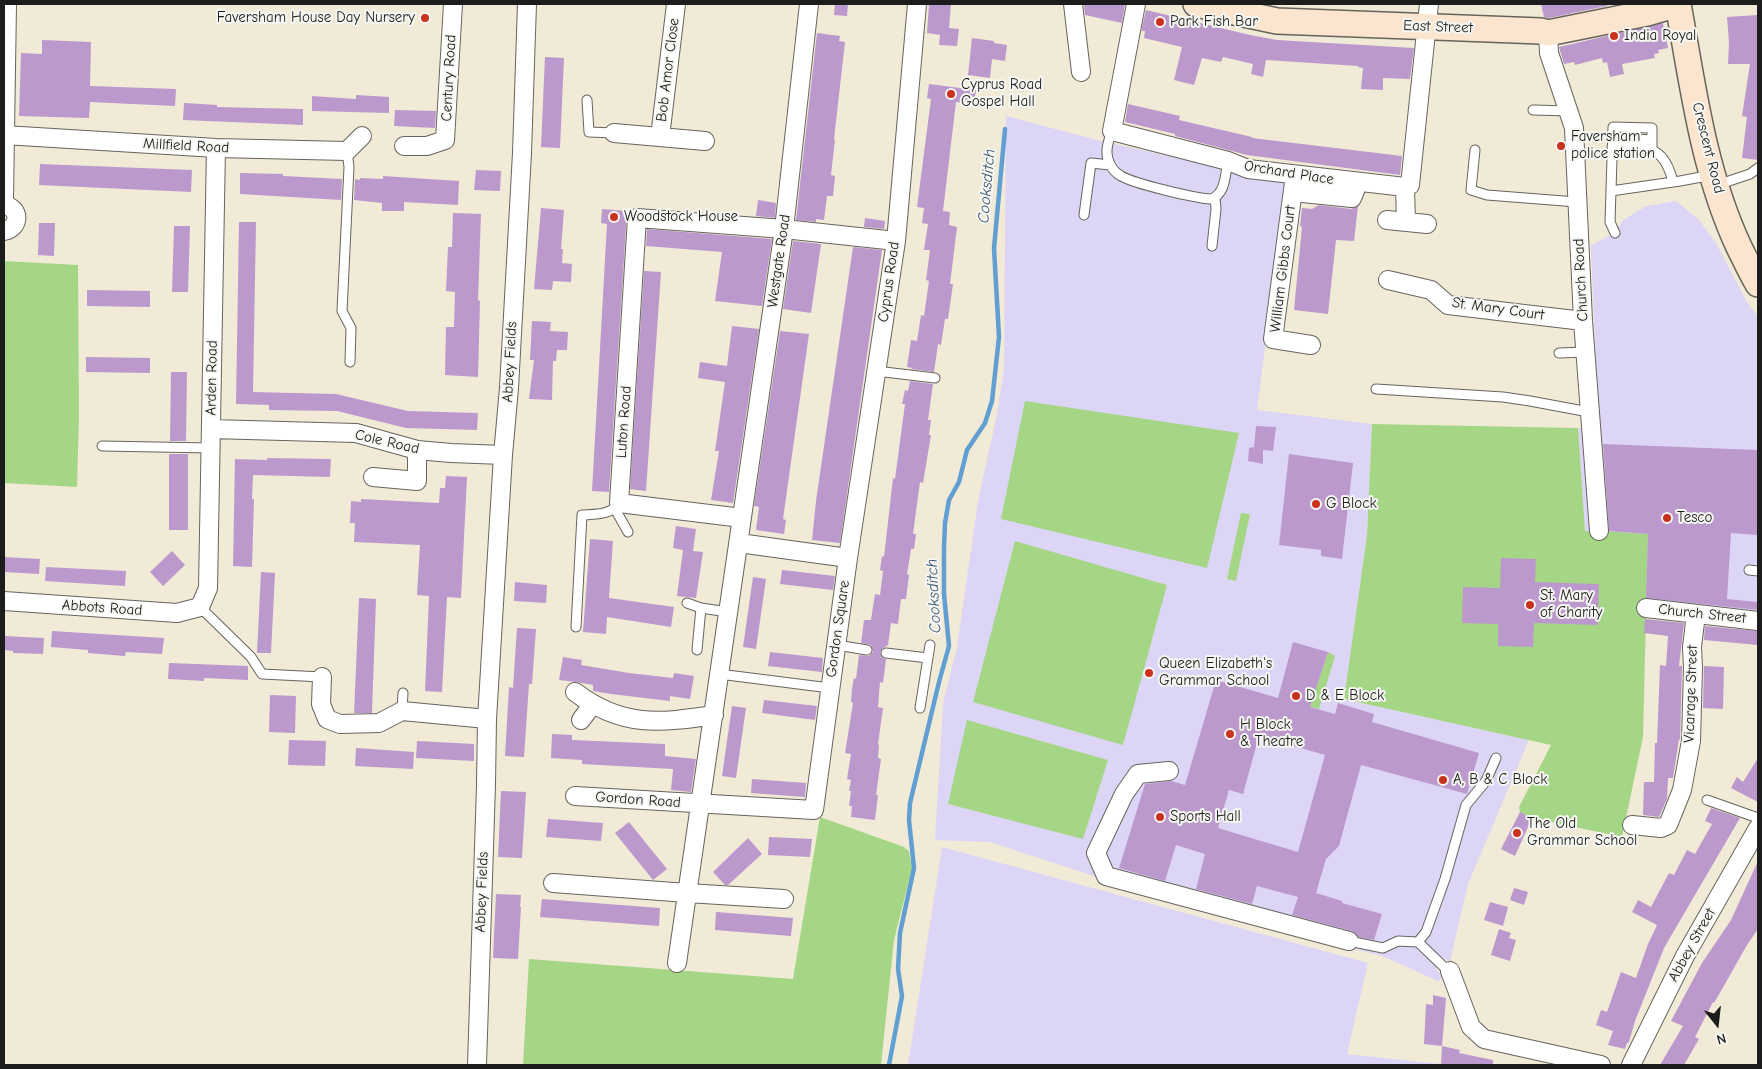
<!DOCTYPE html>
<html>
<head>
<meta charset="utf-8">
<style>
	body { margin:0 }
	#map { position:relative; width:1762px; height:1069px; overflow:hidden; background:#f1ead7; font-family:"Comic Neue",sans-serif }
	canvas { display:block }
	.frame { position:absolute; inset:0; border:5px solid #1c1c1c; pointer-events:none }
	.north { position:absolute; left:1692px; top:999px; width:50px; height:50px; -webkit-text-stroke:4px #f6f6f2; paint-order:stroke; rotate:164deg; font-size:14px; font-weight:700; line-height:20px; text-align:center; color:#1c1c1c }
	.north::after { content:''; display:block; margin:auto; width:18px; height:22px; background:#1c1c1c; clip-path:polygon(50% 0,100% 100%,50% 72%,0 100%) }
</style>
</head>
<body>
<div id="map">
<canvas width="1762" height="1069"></canvas>
<div class="frame"></div>
<div class="north">N</div>
</div>
<script>
const ctx = document.querySelector('canvas').getContext('2d');
ctx.lineJoin = 'round';
function fillPath(path, color) {
  ctx.fillStyle = color;
  ctx.fill(path, 'evenodd');
}
function strokePath(path, color, width, dash) {
  ctx.strokeStyle = color;
  ctx.lineWidth = width;
  ctx.lineCap = dash ? 'butt' : 'round';
  ctx.setLineDash(dash || []);
  ctx.stroke(path);
}
function write(font, color, halo, rows, align = 'center') {
  ctx.font = font + ' "Comic Neue",sans-serif';
  ctx.lineWidth = 4;
  ctx.setLineDash([]);
  ctx.textBaseline = 'middle';
  ctx.strokeStyle = halo;
  ctx.fillStyle = color;
  for (const [text, x, y, turn = 0] of rows) {
    ctx.save();
    ctx.translate(x, y);
    ctx.rotate((+turn || 0) * Math.PI / 180);
    ctx.textAlign = isNaN(turn) ? turn : align;
    if (halo) ctx.strokeText(text, 0, 0);
    ctx.fillText(text, 0, 0);
    ctx.restore();
  }
}
fillPath(new Path2D(`
	M1006,116L1101,141L1247,174L1286,181L1257,410L1372,424L1367,535L1344,699L1529,740L1468,884L1450,961L1443,958L1436,969L1443,977L1438,981L1382,956L1167,900L990,842L935,840L943,704L957,647L978,501L996,419L1004,369Z
	M1676,201L1699,220L1716,243L1747,302L1758,317V611L1716,609L1646,600L1615,532H1585L1578,428L1598,427L1591,245L1615,233L1622,221L1646,206Z
	M942,847L1368,963L1347,1054L1440,1064V1065H908Z`), '#ddd5f6');
fillPath(new Path2D(`
	M4,261L78,265L79,413L77,487L4,483Z
	M1025,401L1239,433L1207,568L1001,519Z
	M1372,424L1578,428L1585,531H1603L1648,534L1643,737L1622,837L1532,818L1520,812L1519,807L1551,745L1344,699L1367,535Z
	M1241,513L1250,514L1236,581L1227,579Z
	M1015,541L1167,585L1123,745L973,702Z
	M1328,652L1335,656L1319,709L1310,707Z
	M967,720L1108,760L1083,839L948,804Z
	M820,817L904,847L909,851L912,868L894,940L881,1065H523L529,959L793,979Z`), '#a4d685');
strokePath(new Path2D(`
	M889,1065L902,996L898,969L900,933L914,868L909,820L910,803L939,682L949,646L944,594V548L945,523L949,500L959,482L967,450L985,423L992,401L999,337L994,248L1005,129`), '#619fd2', 4.5);
fillPath(new Path2D(`
	M835,4H848L847,16L834,15Z
	M929,4H951L949,28L959,29L957,46L939,45L940,35L927,33Z
	M1084,4H1125L1122,23L1085,15Z
	M1541,4H1607V6L1549,18L1544,17Z
	M1146,10L1250,35L1277,40L1414,48L1410,79L1383,78V90L1361,89L1363,68L1358,67V66L1266,60L1263,77L1251,74L1253,64L1223,57L1221,62L1202,58L1194,85L1174,80L1182,47L1144,38L1145,31H1142V27Z
	M1758,15V160L1742,158L1747,117L1742,116L1750,64H1728L1729,42L1727,17Z
	M1663,23L1668,48L1658,50L1659,53L1654,54L1655,58L1622,64L1624,74L1610,77L1607,62L1603,63L1602,58L1575,65L1574,62L1564,64L1559,47Z
	M817,33L840,36L839,41L845,42L834,139L835,140L831,175L835,176L833,196H827L824,220L816,219V222L796,220Z
	M972,38L994,41V43L1007,45L1005,61L992,59L990,78L968,75Z
	M42,40L91,42L90,86L176,89L175,106L90,102L89,118L19,116L21,53L42,54Z
	M545,57L564,58L560,148L541,147Z
	M929,84L976,90L974,104L956,102L943,211L950,212L949,225L957,227L950,284H953L948,319H945L941,345L938,344L934,372L911,369L912,368L907,367L911,340L917,341L921,315L924,316L929,281L926,280L930,250H924L928,224L922,223L924,208L917,207L931,99L927,98Z
	M356,95L389,97V113L312,111V96L356,99Z
	M184,103L217,105V107L303,109V125L183,120Z
	M1128,104L1180,116L1179,120L1252,137V138L1402,156L1400,175L1247,155L1175,136V134L1125,122Z
	M395,110L436,111L435,128L394,126Z
	M40,164L192,170L191,192L39,185Z
	M476,170L501,171L500,191L474,190Z
	M240,173L283,174V176L342,179L341,200L240,194Z
	M383,176L459,181L458,205L404,202V211H382V203L354,200L355,179L360,180V178L383,179Z
	M758,200L776,203L775,218L756,216Z
	M1319,205L1351,209L1358,206L1354,241L1336,240L1328,314L1294,310L1302,227L1300,226L1302,208L1312,209Z
	M541,208L564,210L561,249H563L562,263L572,264L571,282L553,281L552,290L534,289Z
	M602,209L627,211L609,492L592,491L607,224L601,223Z
	M453,213L481,214L478,300L480,301L478,377L445,375L446,327H454L455,292L446,291L448,247H452Z
	M865,218L885,221L884,229L864,227Z
	M239,222H256L253,392L336,394L408,411L478,413L477,430L406,428L337,411L269,410V405L236,404Z
	M39,223H55L54,256L38,255Z
	M174,226H190L188,292H172Z
	M647,229L772,239L762,306L715,301L722,252L646,246Z
	M793,241L821,244L811,313L783,309Z
	M853,247L882,250L840,543L812,540L816,501Z
	M644,271L661,272L646,491L630,489Z
	M87,290L150,291V307L87,306Z
	M532,321L551,322L550,331L568,332L567,350H557L556,361H553L552,400L529,399L534,360H530Z
	M732,326L759,329L733,503L711,500L719,451H715L725,382L698,378L700,362L727,366Z
	M780,331L809,334L783,519L786,520L784,534L756,530L759,507L754,506Z
	M86,357L150,358V373L86,372Z
	M171,372H187L186,441H170Z
	M910,381L933,384L928,420H931L929,435H931L923,483L920,482L913,534H916L914,549H911L907,574L909,575L906,599H901L898,624L891,623L888,645L883,648L880,652L882,658L886,659L883,683L880,682L878,707L883,708L878,744L879,745L878,758L881,759L876,795H878L875,820L851,817L852,806H849L851,791H849L851,780L847,779L851,754L845,753L853,703L851,702L852,689L854,678L856,679L859,655L869,656L873,652L871,645L861,643L864,620H871L875,594L880,595L883,571L880,570L882,556L884,557L893,478L895,479L905,404H902L905,390L908,391Z
	M1256,426L1276,427L1273,451L1263,450V464L1248,461L1249,448L1254,447Z
	M1603,444L1758,450V535L1731,533L1727,599L1758,602V610L1646,598L1648,534L1609,531Z
	M169,454H188V530H169Z
	M1289,454L1353,463L1342,559L1321,556V550L1279,545Z
	M267,458L331,459L330,477L253,475L252,499H254L252,567L233,566L235,459L267,460Z
	M446,476L467,477L461,598L447,597L442,692L425,691L429,596L417,595L420,545L354,542L355,523H350L351,501L361,502V499L439,503L440,488H445Z
	M676,526L696,529L693,551L703,552L696,598L677,596L683,550L673,548Z
	M590,539L613,541L609,598L674,607L671,627L607,617L606,634L583,632Z
	M172,551L185,565L163,586L150,572Z
	M4,557L40,559L39,574L4,572Z
	M1501,558L1536,559L1535,582L1599,584L1598,625L1534,623L1533,647L1498,646V624L1462,623L1463,587L1500,588Z
	M46,567L126,571L125,586L45,581Z
	M782,570L835,576L833,590L780,584Z
	M261,572L275,573L271,653H257Z
	M753,577L766,579L756,649L743,647Z
	M515,582L547,585L546,603L514,601Z
	M359,598L376,599L372,713H354Z
	M1645,619L1684,623L1679,666H1682V668L1680,740L1679,739L1673,778H1668L1667,799L1659,817L1643,815L1644,782H1654L1655,743H1657L1660,665L1666,666L1668,636L1644,633Z
	M1705,626L1758,631V645L1704,640Z
	M517,628L536,629L532,684H529L524,757L505,756L509,687L513,688Z
	M52,631L164,638L162,654L126,652L125,656L88,653V650L51,647Z
	M4,636L44,638L43,654L13,653V651L4,650Z
	M1293,642L1328,652L1310,707L1335,714L1338,703L1374,714L1372,722L1479,753L1467,794L1361,765L1339,846L1326,859L1316,893L1342,901V903L1382,914L1374,940L1358,937L1352,931L1292,915L1298,897L1257,886L1252,904L1196,889L1205,854L1176,845L1165,881L1119,868L1145,784L1171,781L1185,785L1216,680L1278,698ZM1259,736L1325,755L1298,852L1218,828L1229,790L1243,794Z
	M770,652L823,658L822,672L768,666Z
	M563,657L582,660L581,665L629,673L673,678L674,673L694,676L690,699L670,696V701L611,694L593,691V685L576,682L559,680Z
	M169,663L248,666V680L204,678V681L168,679Z
	M1704,666L1724,667L1723,709L1703,708Z
	M270,695L296,696L295,733L269,732Z
	M764,700L817,706L815,720L762,713Z
	M732,706L746,708L736,778L722,776Z
	M552,734L572,735V740L665,744V756L696,759L691,792L671,790L673,769L582,764V760L551,758Z
	M289,740L326,741L325,766L288,765Z
	M417,741L474,744V761L416,758Z
	M356,748L414,752L413,769L355,766Z
	M1758,758V802L1731,788L1737,777L1743,782Z
	M752,779L806,783L805,797L751,793Z
	M501,791L526,792L522,858L498,857Z
	M1711,808L1740,818L1664,948L1635,1021L1629,1042L1627,1043L1625,1049L1608,1045L1613,1031L1596,1025L1601,1010L1607,1012L1621,972L1636,978L1648,944L1657,925L1632,912L1638,900L1651,907L1669,873L1674,875L1687,850L1695,854L1712,824L1705,821Z
	M1520,812L1532,818L1515,856L1501,849Z
	M548,819L603,823L601,841L546,837Z
	M629,822L667,869L653,880L615,833Z
	M769,837L812,839L810,857L768,855Z
	M748,838L762,854L728,885H725L713,872Z
	M1758,861V929L1747,945L1717,998L1714,1003L1713,1002L1695,1037L1699,1039L1684,1065H1660L1683,1026L1671,1021L1702,963L1731,920Z
	M1514,888L1528,892L1524,905L1510,900Z
	M496,894L521,895L520,907H521L518,959L493,958Z
	M542,899L660,908L659,926L540,917Z
	M1490,902L1508,907L1503,926L1484,920Z
	M716,912L793,918L791,936L715,930Z
	M1499,929L1511,933L1509,938L1516,940L1510,961L1491,955Z
	M1433,995L1446,998L1442,1046L1424,1044L1426,1004L1433,1005Z
	M1442,1046L1460,1050L1459,1053L1493,1060V1065H1441Z`), '#bc99cd');
const service = new Path2D(`
	M587,100L589,132L614,133
	M1533,110L1569,111
	M1112,131C1108,142 1104,153 1110,164C1112,169 1116,173 1121,176C1135,184 1194,198 1211,199C1226,194 1225,174 1228,161
	M1612,138L1652,140
	M1612,147C1646,149 1663,142 1673,182
	M1475,150L1471,190L1487,195L1577,202
	M347,151L349,167L342,311L351,328L350,362
	M1717,185L1750,174L1758,168
	M1611,191L1680,181L1712,175
	M1084,215L1091,163L1110,165
	M1615,233L1610,222L1613,127L1652,128V149
	M1212,246L1216,209L1215,197
	M1559,353L1585,352
	M876,371L935,378
	M1376,389L1503,397L1530,401L1589,412
	M102,446L210,448
	M615,509L628,532
	M1749,570L1758,571
	M687,603L701,608L728,612
	M200,607L251,657L262,674L322,677
	M576,627L582,515C596,514 611,515 619,503
	M837,645L867,650
	M697,650L701,608
	M886,653L928,658
	M719,674L830,688
	M920,708L930,645
	M402,711L403,693
	M1707,800L1758,818
	M1349,941L1383,948L1398,941L1418,942
	M1450,971L1444,967L1418,942L1426,932L1445,879L1466,805L1486,781L1496,758`);
const minor = new Path2D(`
	M1073,4L1081,72
	M1136,4L1112,131L1228,161L1248,169L1405,187L1410,185L1429,4
	M1548,33L1549,53L1574,128L1583,321L1599,531
	M614,133L705,141
	M4,135L216,148L347,151L362,136
	M660,137L676,4
	M404,146H427L445,140L453,4
	M1295,175L1273,339L1311,345
	M1405,187L1406,222
	M1293,192L1352,198L1355,191L1356,183
	M4,199L7,4
	M4,205C21,208 20,228 4,231
	M1387,220L1427,224
	M1388,280L1431,290L1448,305L1583,321
	M211,429L356,433L417,450L451,453L503,455
	M373,477L417,481V450
	M742,518L619,503L637,218L784,229L896,241
	M739,543L848,558
	M4,601L177,613L200,607L208,588L216,148
	M1646,608L1758,621
	M322,677L321,704L327,719L340,724L379,723L402,711L487,719
	M575,692C622,728 660,723 714,715
	M581,720L592,705
	M1169,771L1138,774L1124,794L1096,853L1106,876L1349,941
	M575,796L814,810L848,558L896,241L917,4
	M1632,825L1661,828L1668,825L1682,790L1691,741L1693,668L1692,647L1696,614
	M553,883L687,893L784,899
	M677,963L784,229L809,4
	M1450,971L1471,1027L1484,1039L1601,1065
	M477,1065L486,785L487,719L503,455L509,388L522,153L527,4
	M1631,1065L1685,956L1758,828`);
const secondary = new Path2D(`
	M1196,4L1277,21L1541,31L1548,33L1647,13L1678,4
	M1678,4C1693,86 1703,170 1739,247C1745,259 1751,272 1758,284`);
strokePath(service, '#67645d', 11);
strokePath(minor, '#67645d', 20);
strokePath(secondary, '#67645d', 28);
strokePath(service, '#fff', 9);
strokePath(minor, '#fff', 18);
strokePath(secondary, '#fbe5cf', 25);
for (const [x, y, r, color] of [
	[425,18,5,"#c8321e"],
	[1160,22,5,"#c8321e"],
	[1614,36,5,"#c8321e"],
	[951,94,5,"#c8321e"],
	[1561,146,5,"#c8321e"],
	[614,217,5,"#c8321e"],
	[1316,504,5,"#c8321e"],
	[1667,518,5,"#c8321e"],
	[1530,605,5,"#c8321e"],
	[1149,673,5,"#c8321e"],
	[1296,696,5,"#c8321e"],
	[1230,734,5,"#c8321e"],
	[1443,780,5,"#c8321e"],
	[1160,817,5,"#c8321e"],
	[1517,833,5,"#c8321e"]
]) {
  const dot = new Path2D();
  dot.arc(x, y, r, 0, 2 * Math.PI);
  ctx.fillStyle = color;
  ctx.fill(dot);
  strokePath(dot, '#f6f6f2', 2);
}
write('15px', '#1c1c1c', '#f6f6f2', [
	["Faversham House Day Nursery",415,18,"right"],
	["Park Fish Bar",1170,22],
	["India Royal",1624,36],
	["Cyprus Road",961,85],
	["Gospel Hall",961,102],
	["Faversham",1571,137],
	["police station",1571,154],
	["Woodstock House",624,217],
	["G Block",1326,504],
	["Tesco",1677,518],
	["St. Mary",1540,596],
	["of Charity",1540,613],
	["Queen Elizabeth's",1159,664],
	["Grammar School",1159,681],
	["D & E Block",1306,696],
	["H Block",1240,725],
	["& Theatre",1240,742],
	["A, B & C Block",1453,780],
	["Sports Hall",1170,817],
	["The Old",1527,824],
	["Grammar School",1527,841]
], 'left');
write('15px', '#1c1c1c', '#f6f6f2', [
	["East Street",1438,27,2],
	["Bob Amor Close",668,70,-83],
	["Century Road",449,78,-87],
	["Millfield Road",186,146,3],
	["Crescent Road",1708,148,76],
	["Orchard Place",1289,173,9],
	["Westgate Road",779,261,-82],
	["William Gibbs Court",1283,269,-83],
	["Church Road",1581,280,-93],
	["Cyprus Road",889,282,-82],
	["St. Mary Court",1498,309,8],
	["Abbey Fields",510,362,-87],
	["Arden Road",212,378,-89],
	["Luton Road",624,422,-86],
	["Cole Road",387,442,13],
	["Abbots Road",102,608,4],
	["Church Street",1702,614,6],
	["Gordon Square",838,629,-82],
	["Vicarage Street",1691,694,-88],
	["Gordon Road",638,800,4],
	["Abbey Fields",482,892,-88],
	["Abbey Street",1692,945,-61]
]);
write('italic 16px', '#3b576e', '#f6f6f2', [
	["Cooksditch",987,186,-85],
	["Cooksditch",934,596,-93]
]);
</script>
</body>
</html>
